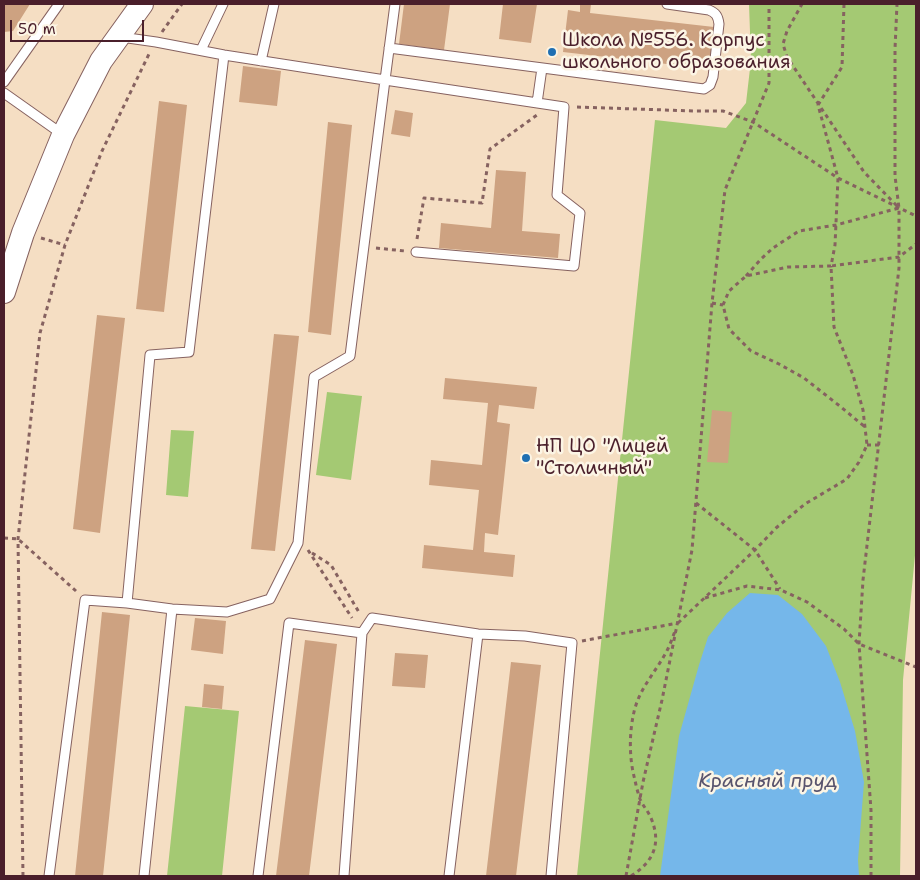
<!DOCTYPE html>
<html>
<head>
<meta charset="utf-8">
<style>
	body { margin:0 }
	#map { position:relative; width:920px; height:880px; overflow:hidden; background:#f5dec3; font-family:"Shantell Sans",sans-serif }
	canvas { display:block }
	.frame { position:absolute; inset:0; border:5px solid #4a1f2b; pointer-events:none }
	.scale { position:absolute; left:10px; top:20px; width:134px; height:22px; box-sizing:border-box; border:2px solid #4a1f2b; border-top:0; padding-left:6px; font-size:15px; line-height:18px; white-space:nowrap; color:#4a1f2b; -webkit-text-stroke:4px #fcf5e5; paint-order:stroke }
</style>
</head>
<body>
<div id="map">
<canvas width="920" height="880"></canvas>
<div class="frame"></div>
<div class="scale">50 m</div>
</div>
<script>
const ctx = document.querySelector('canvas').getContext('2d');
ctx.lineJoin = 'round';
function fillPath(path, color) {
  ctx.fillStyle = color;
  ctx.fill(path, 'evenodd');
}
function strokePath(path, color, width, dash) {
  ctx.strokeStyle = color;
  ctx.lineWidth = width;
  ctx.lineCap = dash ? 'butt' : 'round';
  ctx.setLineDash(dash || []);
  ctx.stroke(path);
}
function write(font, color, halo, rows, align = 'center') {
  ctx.font = font + ' "Shantell Sans",sans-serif';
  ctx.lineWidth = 5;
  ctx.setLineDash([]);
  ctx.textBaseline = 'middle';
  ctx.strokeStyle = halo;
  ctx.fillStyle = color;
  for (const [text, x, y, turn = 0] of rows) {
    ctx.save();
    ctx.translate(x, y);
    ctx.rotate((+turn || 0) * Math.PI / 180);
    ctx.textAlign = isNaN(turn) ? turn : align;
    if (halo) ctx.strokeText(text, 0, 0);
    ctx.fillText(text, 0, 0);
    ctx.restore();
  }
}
fillPath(new Path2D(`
	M749,4H916V545L903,680L900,876H577L655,120L726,128L746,103L751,60Z
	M327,392L362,396L351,480L316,475Z
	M171,430L194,431L188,497L166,495Z
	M185,706L239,711L222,876H167Z`), '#a4c973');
fillPath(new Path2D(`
	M750,593L778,595L802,614L826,646L840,682L855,731L864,782L858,860L859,876H660L679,736L699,665L708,637L727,613Z`), '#75b7ea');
fillPath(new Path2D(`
	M4,4H30L13,31L4,32Z
	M404,4H450L444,50L399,44Z
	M503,4H537L531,43L499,39Z
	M580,4H591L590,13L714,27L710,69L563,52L568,10L580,12Z
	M243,66L281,71L277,106L239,102Z
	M159,101L187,105L164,312L136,309Z
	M395,110L413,113L410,137L391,134Z
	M328,122L352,125L331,335L308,332Z
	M496,170L526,172L522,231L560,234L558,258L439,248L441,223L491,228Z
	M97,315L125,318L100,533L73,529Z
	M274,334L299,336L275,551L251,549Z
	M445,378L537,387L534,409L499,405L497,422L510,424L498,535L485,533L484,552L515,555L513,577L422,568L424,545L473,550L479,490L429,485L431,460L482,465L488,403L443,399Z
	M712,410L732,412L728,463L707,462Z
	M102,612L130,615L103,876H75Z
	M195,618L226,621L223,654L191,650Z
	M305,640L337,644L309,876H276Z
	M395,653L428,655L425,688L392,686Z
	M511,662L541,665L516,876H486Z
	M204,684L224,686L222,709L202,707Z`), '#cda281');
const service = new Path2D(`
	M395,4L385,80L564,107L557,195L580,213L574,266L416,252
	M389,48L704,89L710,85L713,77L719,24C718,16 716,13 709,10L667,4
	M201,50L223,4
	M261,61L274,4
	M4,82L59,4
	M4,93L62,134
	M537,103L542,68
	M127,603L150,355L189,352L224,55
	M49,876L85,600L127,603L172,609L227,612L270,599L298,543L314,377L350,356L385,80L224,55L156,42L121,37
	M144,876L172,609
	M258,876L289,623L362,633
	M344,876L362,633L372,618L478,634L525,636L572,643L551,876
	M449,876L478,634`);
const tertiary = new Path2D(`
	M4,292L23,233L63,135L101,61L142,4`);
strokePath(service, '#866260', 11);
strokePath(tertiary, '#866260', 24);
strokePath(new Path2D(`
	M844,4L842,67L818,105L838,178L835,245L831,266L788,267L746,276L729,291L723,305L729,329L751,351L779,364L804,378L841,407L865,427
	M162,32L182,4
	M577,107L694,111H723L753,122L838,178L916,216
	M41,238L65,245
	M417,239L424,198L482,203L490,149L537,115
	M376,248L405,251
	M746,276L761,259L773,248L799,231L836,225L899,208L864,172L787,57L783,44L787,31L802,4
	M712,303L723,305
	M867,445H879
	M696,503L755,550L780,589
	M4,538L18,539L76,591
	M308,550L352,618
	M312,553L331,565L360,614
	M705,598L747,586L781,590L807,602L844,629L859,644L916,667
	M678,623L755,550L776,528L805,504L847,479L859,462L867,445L863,410L853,375L834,327L831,266L899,257L916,244
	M582,641L678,623
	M23,876L18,539L40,333L65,245L102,151L150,52
	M626,876L643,782L662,700L692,550L712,303L725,190L769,83V4
	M631,876C653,862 662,844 651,818C648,811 643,806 640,799C638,793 636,786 635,780C629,759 629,733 634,712C639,690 653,675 664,656C669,648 672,639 675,631
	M871,876V810L859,644L863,580L899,268V208L895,176V49L897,4`), '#866260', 3, [4, 4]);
strokePath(service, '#fff', 9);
strokePath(tertiary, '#fff', 22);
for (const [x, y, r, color] of [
	[552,52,5,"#1f6fb2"],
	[526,458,5,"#1f6fb2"]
]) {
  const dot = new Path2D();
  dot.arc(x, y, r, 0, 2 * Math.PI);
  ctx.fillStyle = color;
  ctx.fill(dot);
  strokePath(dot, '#fcf5e5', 2);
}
write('19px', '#4a1f2b', '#fcf5e5', [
	["Школа №556. Корпус",562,41],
	["школьного образования",562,63],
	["НП ЦО \"Лицей",536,447],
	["\"Столичный\"",536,469]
], 'left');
write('italic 20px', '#59546e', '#fcf5e5', [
	["Красный пруд",768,782]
]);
</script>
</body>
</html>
